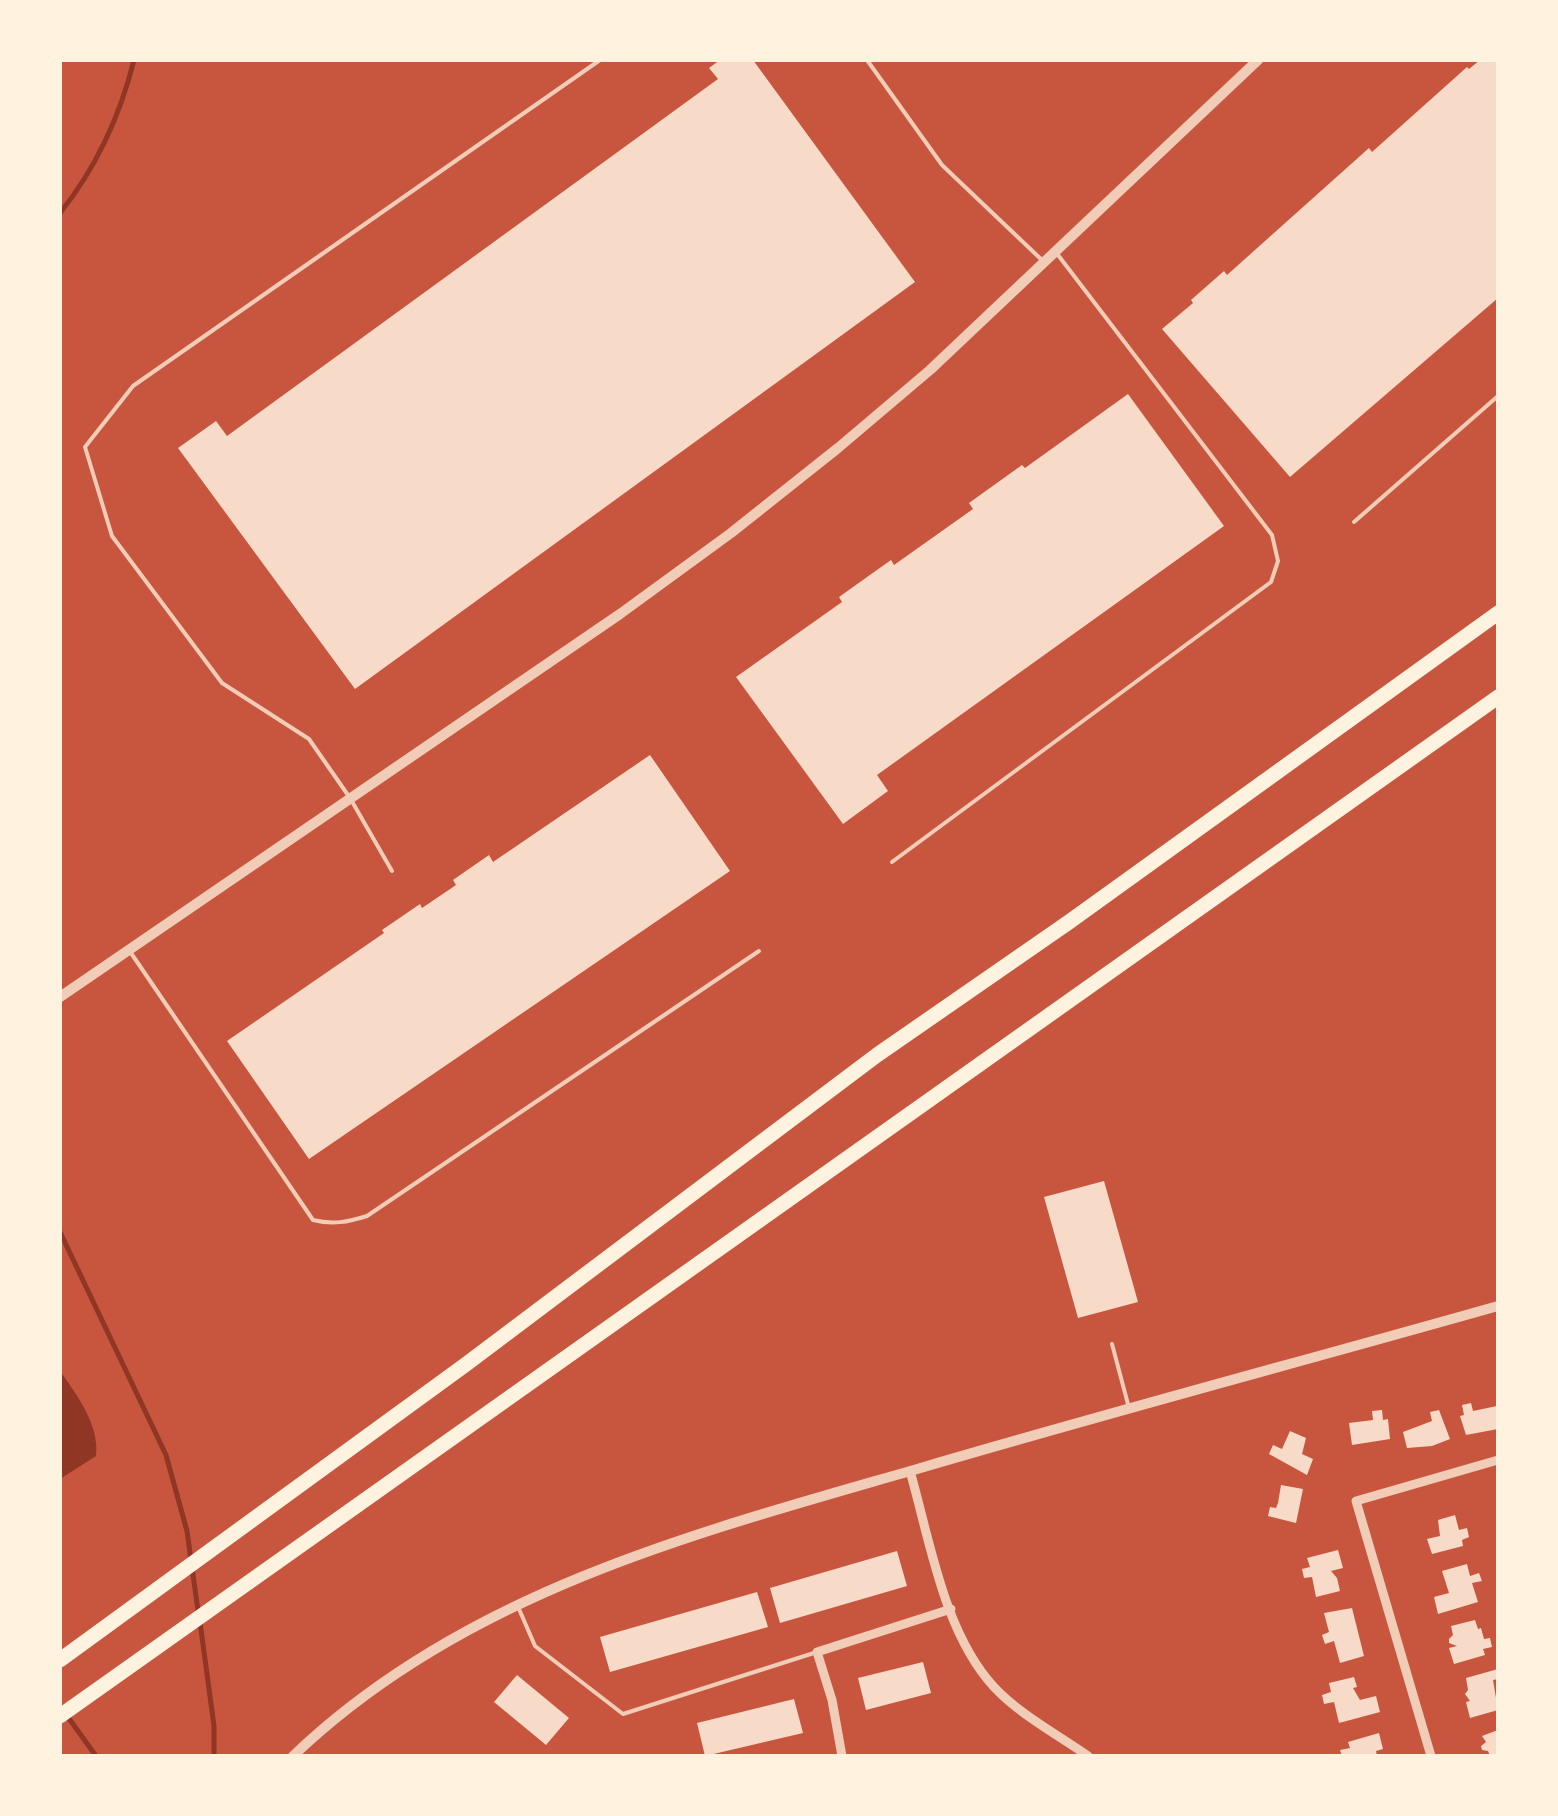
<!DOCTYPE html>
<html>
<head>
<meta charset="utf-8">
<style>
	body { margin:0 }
	#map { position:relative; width:1558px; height:1816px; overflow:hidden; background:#c8553d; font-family:Arial,sans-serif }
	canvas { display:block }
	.frame { position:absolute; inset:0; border:62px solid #fff3e0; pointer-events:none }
</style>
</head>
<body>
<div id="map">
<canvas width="1558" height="1816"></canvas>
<div class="frame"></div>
</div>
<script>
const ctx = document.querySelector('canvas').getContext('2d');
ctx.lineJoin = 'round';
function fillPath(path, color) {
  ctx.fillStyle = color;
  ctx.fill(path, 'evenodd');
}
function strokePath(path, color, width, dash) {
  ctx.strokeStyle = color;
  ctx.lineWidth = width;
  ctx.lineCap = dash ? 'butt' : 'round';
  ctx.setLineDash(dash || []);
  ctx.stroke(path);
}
fillPath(new Path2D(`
	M60,1371C77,1395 100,1426 96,1456L60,1479Z`), '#8f3625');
strokePath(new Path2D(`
	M60,213C96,168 120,116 134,60
	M60,1232L166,1455L187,1531L198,1611
	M200,1622L214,1726V1756
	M65,1713L96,1756`), '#8f3625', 5);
fillPath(new Path2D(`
	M720,60H753L915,282L355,689L178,448L216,421L227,436L718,79L709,68Z
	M1480,60H1498V298L1290,477L1162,329L1193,303L1191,300L1224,271L1227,275L1369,148L1372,152L1467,67L1469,69Z
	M1128,394L1224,526L877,775L888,791L843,824L736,677L842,602L839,597L891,560L894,565L973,509L969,503L1022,465L1025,468Z
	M650,755L730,871L309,1159L227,1041L384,933L382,930L420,904L422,908L456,885L453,880L489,855L493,862Z
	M1104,1181L1138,1302L1078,1318L1044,1197Z
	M1471,1403L1473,1411L1497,1406L1498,1429L1466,1435L1460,1416L1464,1415L1462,1405Z
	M1382,1410L1383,1420L1388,1419L1390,1439L1352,1445L1349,1423L1373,1420L1372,1411Z
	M1439,1410L1450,1439L1432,1446L1407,1448L1403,1432L1432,1421L1430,1412Z
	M1290,1431L1306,1438L1302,1454L1313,1459L1307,1475L1269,1454L1273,1445L1282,1449Z
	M1281,1485L1303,1489L1296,1523L1268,1516L1270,1507L1276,1508L1278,1503Z
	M1455,1515L1459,1530L1467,1528L1469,1537L1462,1540L1463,1546L1432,1554L1427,1539L1440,1536L1438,1520Z
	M1338,1550L1343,1568L1331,1571L1337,1578L1340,1591L1316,1597L1312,1577L1304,1578L1302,1569L1310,1567L1307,1558Z
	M897,1551L907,1586L780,1623L770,1588Z
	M1467,1564L1470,1576L1479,1573L1482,1581L1472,1583L1478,1602L1438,1614L1434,1597L1449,1593L1442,1571Z
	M757,1592L768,1627L610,1672L600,1637Z
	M1352,1608L1364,1656L1340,1663L1334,1641L1325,1644L1322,1635L1329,1632L1324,1613Z
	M1475,1620L1478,1629L1481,1628L1484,1639L1490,1638L1492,1647L1483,1649L1485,1655L1454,1664L1449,1648L1457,1646L1449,1643V1639L1453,1635L1451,1626Z
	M923,1662L931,1693L866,1710L858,1678Z
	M1498,1669V1679L1493,1680L1498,1710L1470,1718L1466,1702L1470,1701L1465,1694L1468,1690L1466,1678Z
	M517,1675L569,1718L546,1745L494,1702Z
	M1354,1677L1357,1687L1353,1688L1360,1700L1376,1696L1380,1712L1339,1723L1334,1702L1324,1704L1322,1695L1331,1692L1329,1683Z
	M794,1699L803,1733L705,1756L697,1723Z
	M1498,1730V1756H1490L1488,1751L1482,1750L1481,1746L1486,1742L1482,1736Z
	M1379,1733L1383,1749L1376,1751L1377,1756H1342L1340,1750L1350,1748L1348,1742Z`), '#f7dbc8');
strokePath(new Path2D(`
	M867,60L942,165L1044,262
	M1354,522L1498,396
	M892,862L1271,582L1278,561L1272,535L1058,255
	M392,871L350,798L309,739L222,683L112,536L85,447L133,386L600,60
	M131,953L313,1220C333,1225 348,1222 367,1216L759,951
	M1112,1344L1129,1408
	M519,1609L535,1646L623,1714L817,1652`), '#f1ccb7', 4);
strokePath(new Path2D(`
	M910,1471C930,1541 944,1633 994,1687C1019,1714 1058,1735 1088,1756
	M842,1756L832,1700L817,1652L951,1609
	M1431,1756L1356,1501L1498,1460`), '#f1ccb7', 9);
strokePath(new Path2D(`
	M60,997L620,614L731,533L838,448L930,370L1258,60
	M293,1756C466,1590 700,1532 924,1467C1115,1411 1307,1360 1498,1306`), '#f1ccb7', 10);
strokePath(new Path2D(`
	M60,1660L465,1365L877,1055L1069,922L1498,613
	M60,1716L1498,697`), '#fff3e0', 15);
</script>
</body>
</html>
